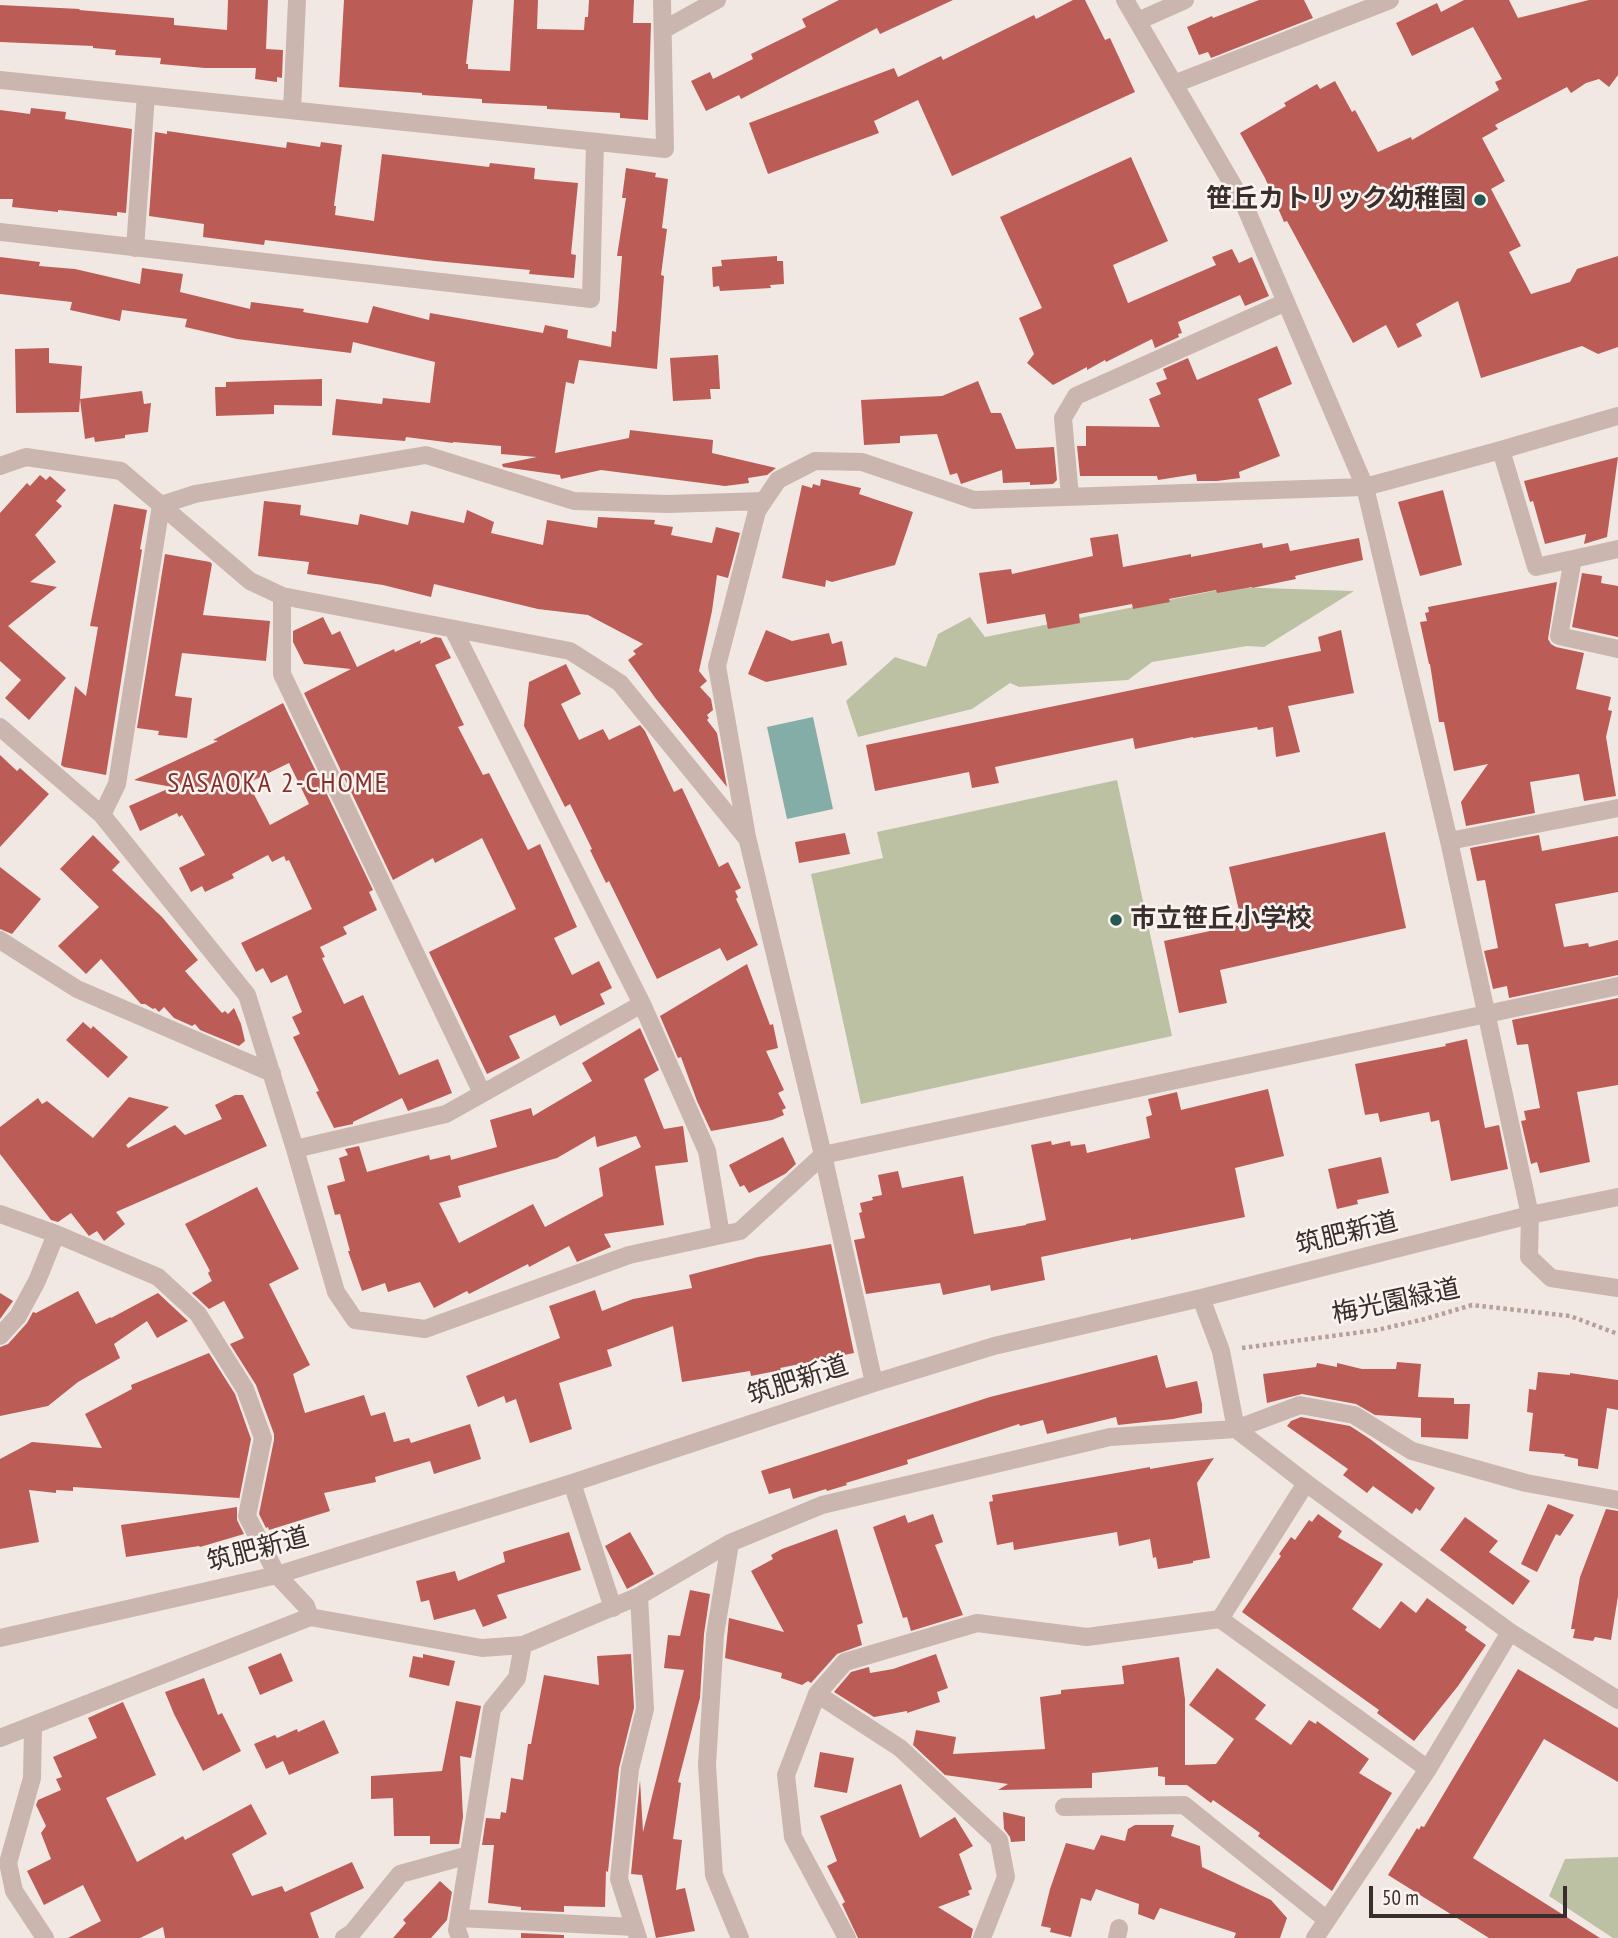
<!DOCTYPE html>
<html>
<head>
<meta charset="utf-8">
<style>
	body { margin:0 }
	#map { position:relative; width:1618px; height:1938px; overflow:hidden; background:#f2e8e3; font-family:"PT Sans Narrow",sans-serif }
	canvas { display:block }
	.scale { position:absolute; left:1369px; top:1886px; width:198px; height:32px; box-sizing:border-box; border:4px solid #392e2c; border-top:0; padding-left:9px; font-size:21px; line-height:24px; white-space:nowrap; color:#392e2c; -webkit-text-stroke:5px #faf3ef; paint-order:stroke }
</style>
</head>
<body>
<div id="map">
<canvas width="1618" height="1938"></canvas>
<div class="scale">50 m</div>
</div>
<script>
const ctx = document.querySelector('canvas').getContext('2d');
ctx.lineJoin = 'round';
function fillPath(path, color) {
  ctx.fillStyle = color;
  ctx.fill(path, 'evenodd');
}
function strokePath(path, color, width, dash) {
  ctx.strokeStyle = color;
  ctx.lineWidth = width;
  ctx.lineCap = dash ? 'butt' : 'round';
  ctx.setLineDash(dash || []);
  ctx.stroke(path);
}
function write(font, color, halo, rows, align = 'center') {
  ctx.font = font + ' "PT Sans Narrow","Noto Sans JP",sans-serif';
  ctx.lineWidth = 5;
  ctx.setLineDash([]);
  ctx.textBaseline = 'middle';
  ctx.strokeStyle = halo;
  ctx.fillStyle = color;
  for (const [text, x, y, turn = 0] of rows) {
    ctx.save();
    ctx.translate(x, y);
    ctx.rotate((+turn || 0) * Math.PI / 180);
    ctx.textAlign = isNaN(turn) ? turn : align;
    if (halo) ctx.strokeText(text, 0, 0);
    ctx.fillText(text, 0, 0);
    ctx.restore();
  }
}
fillPath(new Path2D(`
	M1233,587L1354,591L1264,647L1247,646L1152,662L1128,680L1019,687L1010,683L972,709L858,737L846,701L895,657L926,667L938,634L970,617L985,637Z
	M1117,780L1172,1036L861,1104L811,874L883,858L877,832Z
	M1618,1857V1938H1613L1549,1896L1565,1859Z`), '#bcc1a3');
fillPath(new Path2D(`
	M813,717L833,809L787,819L767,727Z`), '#84ada7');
fillPath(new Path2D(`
	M228,0H268L266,49L283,50L282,78L277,77V82L255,79L256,68H205L160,64L161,58L115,55L116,50L93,48V46L0,42V5L80,9L79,10L174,18V25L227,30Z
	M344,0H473L466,64H468V69L510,71L514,0H538L537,29L584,30L585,17H588L589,0H634L633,23H651L648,120L620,118V113L547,109V106L482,103V99L422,95V93L339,87Z
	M839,0H953L880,34L877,28L741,99L739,95L706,111L691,81L710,72L713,79L753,59L751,54L806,27L802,19Z
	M1073,0H1085L1105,40L1110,38L1135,92L952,176L918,100L874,121L879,133L768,174L749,123L894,68L898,77L941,56L943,60L1034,15L1036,19Z
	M1259,0H1304L1313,18L1211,58L1208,52L1199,55L1187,27L1212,16L1213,18Z
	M1464,0H1509L1518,18L1589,0H1618V75L1609,87L1599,79L1586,83L1571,93L1567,87L1495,125L1498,129L1482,138L1505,181L1491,189L1521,246L1509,252L1531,294L1570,282L1577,269L1618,256V347L1598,354L1582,346L1481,378L1458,301L1416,324L1422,336L1398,348L1386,325L1353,343L1287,221L1284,222L1265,178L1240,133L1286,106L1284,103L1317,84L1320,89L1335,81L1352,112L1355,110L1378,152L1411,137L1412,140L1499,90L1495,82L1502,79L1473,27L1412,56L1396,23L1437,3L1441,12Z
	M31,108L66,112L65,119L132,129L126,213L117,212V216L58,210V212L12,207L13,199H0V110L30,114Z
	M167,131L286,148L287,142L320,147L321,142L342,145L334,206H336L335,215L374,221L382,154L489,167L490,163L535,168L534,179L578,183L571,254L576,255L574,278L529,274L530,270L435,261L265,240L264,245L203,237L204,224L149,216L155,132L167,134Z
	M1131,157L1168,241L1113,265L1128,303L1216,265L1212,257L1232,249L1239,263L1252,257L1269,296L1245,306L1240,295L1178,322L1182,333L1178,334L1179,337L1155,348L1152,339L1106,362L1105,360L1087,370V367L1053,385L1027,363L1034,354L1019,318L1042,308L1000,217Z
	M626,168L656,173L655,177L668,179L662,228L667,229L661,275L664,276L657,369L579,360L574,384L566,382L555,453L629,438L630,430L713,440L712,453L776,468L767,475L748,478L749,483L725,486L601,470L561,479L560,475L503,467L502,464L537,457L501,454V446L453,442V443L406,437L405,441L332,435L336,399L382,404L383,398L430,403L435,362L353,342L351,353L237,339L185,327L187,319L122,310L120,321L70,310L72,302L0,294V257L40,262L39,266L75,269L140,284L142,268L183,274L180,292L250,309L251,302L304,309L303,312L368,323L373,306L429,320L430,313L543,333L545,325L568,330L567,338L611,347L612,331L616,332L622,256H617L626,198H622Z
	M777,256V261H783L784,284L770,285L771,288L720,291L719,286L713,287L712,267L722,266L721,260Z
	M1277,346L1292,384L1258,399L1280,456L1239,472L1240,478L1217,481H1197L1196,474L1158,480L1157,476H1080L1077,446H1086V426L1160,427L1149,399L1161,394L1156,383L1167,379L1163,369L1188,358L1197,380Z
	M49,348V363L82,366L80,399L142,391L144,404L151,403L148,432L125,435V438L95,442L94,437L85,439L80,399L79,412L16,413L15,349Z
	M718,355L720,389H710L711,399L673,401L670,358Z
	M322,379V406L274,405V414L216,416L215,387H226V382Z
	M978,381L991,413H1001L1016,449L1054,447L1057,480L1053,484L1030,485V482L1003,483L1002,470L961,484L957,473L950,475L937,434L900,436V443L864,445L861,400L942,396Z
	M1618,457L1607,537L1584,544L1586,534L1545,544L1533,501L1530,502L1524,481Z
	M40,475L46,480L50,476L66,490L56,501L62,506L35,535L56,562L30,582L57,587L8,626L66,678L29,720L5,698L21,680L0,661V513L27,483L30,486Z
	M821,479L861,488L859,494L913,512L895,565L832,582L826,580L825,587L782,578L802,485L812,488L813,484L820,486Z
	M1443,490L1462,565L1420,576L1398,502Z
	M264,501L301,505L300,515L358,525L360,514L408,525L411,511L464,523L467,510L494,522L491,533L543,545L547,520L597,528L598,517L655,520L654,524L673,527L671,535L712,543L716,527L740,533L728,578L717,575L712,611L699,671L707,681L700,687L711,699L713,710L707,715L709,718L707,720L717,733L727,787L656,699L628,660L636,654L633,651L643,644L588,615L538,609L434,584L431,597L383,585L307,574L309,562L258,556Z
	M114,504L147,510L140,549L142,550L106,775L64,767L61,765L75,686L86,696L98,627L90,626Z
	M1118,534L1123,567L1191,554V557L1262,543L1263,548L1288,543L1290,551L1359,538L1363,560L1295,576L1296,579L1252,588V587L1217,593L1216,590L1169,599L1170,602L1133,609L1132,604L1079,614L1080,623L1048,629L1045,614L987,624L979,573L1011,569L1012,574L1093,556L1090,538Z
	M165,554L210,562L212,564L203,615L270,621L266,661L182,653L175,696L192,698L187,738L158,735L159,731L137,728Z
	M1582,573L1602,576L1601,583L1618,586V637L1572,627Z
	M1557,582L1548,639L1551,644L1556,647L1584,653L1576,689L1611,697L1608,710L1612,711L1606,737L1616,796L1584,801L1579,774L1530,782L1535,813L1466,826L1461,802L1488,764L1454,771L1444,722H1439L1430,664H1429L1420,622L1427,621L1425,613L1429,612L1428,607Z
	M323,617L332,635L340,631L357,667L394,649L395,652L421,640L420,644L435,637L441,638L451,658L435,665L464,725L458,727L483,775L489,773L528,850L540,844L577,927L554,938L572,975L599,961L612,988L600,994L605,1004L560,1026L555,1015L509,1036L520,1058L487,1074L429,952L516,909L482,838L435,863L433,858L393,880L304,693L351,669L304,664L293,642V631Z
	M766,630L792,641L829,633L832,644L842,641L847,665L766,682L748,674Z
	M1341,630L1354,693L1288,706L1300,752L1276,757L1273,727L1258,730L1257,727L1193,738V737L1135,749L1133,738L995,767L999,783L972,788L969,772L875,791L866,745L1321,651L1318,637Z
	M566,664L581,694L561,704L579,740L603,729L609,740L640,725L645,731L674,792L682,788L719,867L728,862L741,888L735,891L738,897L736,899L758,945L727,961L720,948L657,979L609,881L606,883L590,850L592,849L570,804L565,807L524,726L529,682Z
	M283,703L373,890L369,892L377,910L343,927L347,934L320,947L325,957L322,958L344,1004L363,995L399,1075L438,1059L452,1093L408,1111L402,1098L353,1122V1124L334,1128L316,1092L319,1091L293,1037L300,1034L292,1017L302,1012L287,975L271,983L263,968L256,972L241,943L312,909L289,860L286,861L284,856L272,862L268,855L232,874L234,878L205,892L202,886L191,892L179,868L205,855L182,815L179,817L177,813L140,831L129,806L172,787L134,780L218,741L213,740ZM289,763L309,804L270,825L248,783Z
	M0,755L17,771L20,768L49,794L0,847Z
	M1385,832L1406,928L1220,970L1227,1003L1179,1013L1164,941L1242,924L1229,867Z
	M845,833L850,854L799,863L795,842Z
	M93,835L120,862L112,870L162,917L198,960L185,971L222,1013L225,1011L228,1014L234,1008L241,1024L245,1041L239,1046L200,1030L195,1024L192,1026L174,1018L164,1007L159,1012L155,1008L153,1009L145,1004H141L101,959L86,974L58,946L99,907L60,869Z
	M1539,835L1542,851L1618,836V892L1555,904L1564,947L1588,943L1589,947L1618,940V975L1509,998L1507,986L1493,989L1484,951L1498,948L1485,880L1477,881L1470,848Z
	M0,867L41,899L12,934L0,929Z
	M747,964L770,1025L773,1024L778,1048L766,1051L784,1090L778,1093L786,1108L782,1110L784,1115L772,1120L711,1131L697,1101L681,1057L678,1058L660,1016Z
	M1618,998V1085L1577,1092L1590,1162L1540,1173L1537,1162L1531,1164L1521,1121L1526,1120L1524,1111L1540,1108L1528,1044L1517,1045L1512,1020Z
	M83,1022L91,1029L93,1026L128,1057L108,1078L66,1040Z
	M640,1028L659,1070L644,1079L664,1129L683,1126L688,1162L655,1166L664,1225L604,1234L611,1247L577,1262L569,1246L529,1267L528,1264L469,1294L467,1291L434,1308L420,1282L388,1292L385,1283L362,1291L348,1251H350L340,1214L335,1215L327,1186L345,1181L339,1158L348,1155L345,1149L359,1146L367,1172L429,1155L430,1160L450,1155L451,1160L497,1147L490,1120L531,1108L533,1116L592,1081L582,1063ZM595,1136L597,1147L636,1136L641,1147L599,1168L603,1196L545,1227L533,1204L459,1243L439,1203L461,1197L458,1186L557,1158Z
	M1467,1039L1485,1128L1499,1125L1508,1169L1451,1181L1439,1120L1431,1122L1429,1112L1380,1122L1378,1113L1365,1115L1355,1064L1446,1046L1445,1044Z
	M1268,1089L1284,1156L1235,1168L1245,1217L1131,1240V1238L1041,1257L1045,1280L991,1291L990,1285L943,1295L940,1283L866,1294L854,1240L865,1238L859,1213L862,1212L860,1203L873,1200L872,1197L882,1195L878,1175L898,1171L902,1188L963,1176L974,1234L1026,1225V1224L1046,1220L1031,1145L1051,1141L1052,1145L1070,1141L1071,1146L1085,1144L1087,1153L1150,1138L1146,1117L1152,1115L1148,1099L1177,1092L1181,1110Z
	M235,1095H243L267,1146L116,1212L125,1224L104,1241L97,1231L89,1236L71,1213L58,1222L51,1220L0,1154V1127L38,1098L42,1104L47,1101L93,1138L129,1097L169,1107L126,1145L128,1148L175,1125L185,1135L222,1119L215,1105Z
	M783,1137L796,1164L785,1174L749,1193L744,1185L740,1187L729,1165Z
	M1381,1157L1389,1193L1357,1200L1358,1204L1337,1209L1328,1169Z
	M257,1187L299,1269L269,1284L310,1365L293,1374L305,1413L364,1395L371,1416L385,1412L394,1442L409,1438L411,1443L470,1424L481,1459L434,1474L430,1461L375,1477L376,1482L324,1493L330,1511L269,1530L268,1527L266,1528L259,1514L274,1440V1434L256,1385L230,1344L244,1338L224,1301L209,1309L192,1293L212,1281L208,1273L210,1271L185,1224Z
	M831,1244L854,1353L780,1368L781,1370L751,1376L750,1371L682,1382L673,1326L607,1350L612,1366L559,1383L572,1429L530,1443L516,1399L506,1403L504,1396L478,1407L466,1376L560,1338L549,1306L595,1290L602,1311L633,1299L692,1288L689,1275L758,1257Z
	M78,1291L96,1324L111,1317V1318L158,1293L188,1321L157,1338L147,1321L114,1344L120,1358L78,1382L48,1406L0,1416V1347L8,1344L27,1323L33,1312L36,1313Z
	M0,1293L13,1301L0,1319Z
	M209,1353L235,1394L251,1439L239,1500V1498L73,1487V1491L56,1490V1493L29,1490L39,1542L0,1549V1459L32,1442L102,1448L85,1414L132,1389L131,1385Z
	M1157,1355L1166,1388L1197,1381L1202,1404V1413L1173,1419L1118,1425L1116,1417L1047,1434L1043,1420L1020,1426L1019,1424L907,1460L908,1464L846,1483L847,1485L827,1491L826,1489L793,1499L790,1488L769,1494L761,1471L990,1397Z
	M1397,1362L1421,1364L1418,1397L1454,1398V1404H1470L1468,1439L1421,1437V1418L1375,1415L1356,1404L1302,1394L1267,1403L1263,1374L1316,1367L1317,1363L1337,1367V1363L1362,1369H1396Z
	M1538,1372L1570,1375V1373L1618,1380V1410L1607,1408L1598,1469L1578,1466V1459L1564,1456L1565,1454L1529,1451L1533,1413L1527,1412L1529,1389L1536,1390Z
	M1301,1417L1350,1426L1370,1439L1435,1488L1420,1511L1416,1508L1412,1514L1373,1486L1367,1493L1343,1475L1348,1469L1287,1426L1291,1421Z
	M1214,1458L1197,1483L1210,1558L1193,1561V1563L1158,1569L1156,1557L1153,1558L1150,1539L1119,1546L1117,1532L1014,1550L1013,1542L997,1545L989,1502L993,1501L992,1495L1150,1467V1469Z
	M1548,1504L1574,1515L1560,1536L1556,1534L1537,1572L1521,1564Z
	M237,1507V1520L244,1534L200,1547L199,1546L126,1557L121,1525Z
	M1606,1509L1618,1511V1596L1611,1640L1595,1637L1593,1641L1573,1638L1575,1629H1571L1580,1577Z
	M933,1514L943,1542L935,1545L963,1615L911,1631L907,1617L903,1618L873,1527L905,1515L908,1523Z
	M1318,1514L1342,1531L1338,1537L1383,1564L1352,1609L1380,1629L1401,1601L1416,1613L1427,1598L1467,1627L1465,1630L1486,1645L1458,1686L1414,1741L1377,1713L1379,1710L1242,1612L1281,1556L1279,1554L1291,1537L1295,1540L1309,1520L1312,1522Z
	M1465,1517L1498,1541L1489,1552L1530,1581L1513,1605L1440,1550Z
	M837,1529L863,1623L857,1625L862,1645L837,1654L811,1683L808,1681L802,1685L781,1678L782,1673L725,1658L729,1618L784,1632L751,1571L773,1559L771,1555L782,1549Z
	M569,1532L581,1570L497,1595L507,1618L483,1627L475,1609L434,1620L429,1600L421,1602L416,1581L455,1571L458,1581L505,1562L503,1552Z
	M630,1532L654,1574L627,1589L605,1546Z
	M690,1590L710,1594L704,1634L700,1698L678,1782L681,1783L673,1839L682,1840L676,1890L685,1888L695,1931L656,1938L642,1875L631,1874L640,1780L643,1832L684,1670L664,1668L668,1635L680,1636Z
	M281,1653L293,1681L260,1695L248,1667Z
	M423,1654L455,1661L449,1686L409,1677L413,1656L423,1658Z
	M631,1654L634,1708L619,1768L608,1872L606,1871L605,1907L564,1906V1912L521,1910V1907L488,1903L494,1845H482L486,1818L500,1819L501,1812L506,1813L511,1778L523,1780L528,1744H531L544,1675L599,1685L597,1656Z
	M936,1654L948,1688L937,1692L940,1702L907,1713V1711L874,1717L834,1692L851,1672L869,1667L870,1673L893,1669Z
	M1179,1657L1185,1699V1765L1216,1764L1234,1739L1189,1705L1217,1668L1266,1705L1255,1719L1291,1745L1309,1720L1316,1724L1317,1721L1369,1759L1359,1773L1392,1793L1332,1891L1258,1836L1260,1833L1213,1800L1211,1803L1187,1785H1165V1777L1158,1776V1767L1092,1773V1788L998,1790L1008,1784L945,1775L913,1745L916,1730L956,1737L953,1754L1045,1749L1040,1697L1061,1694V1690L1124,1684L1122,1666Z
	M1518,1669L1618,1728V1782L1544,1739L1473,1858L1600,1938H1489L1388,1875L1417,1828L1419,1830L1421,1826L1424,1827Z
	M204,1678L218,1715L222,1713L241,1751L203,1771L174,1714L165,1692Z
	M456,1701L481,1706L471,1758L460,1756L463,1817L459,1844H430V1836H394L393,1798L371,1799V1776L442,1771Z
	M123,1702L156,1775L106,1798L137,1862L183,1836L185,1840L251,1804L267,1834L232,1854L252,1896L282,1886L285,1892L352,1862L364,1888L310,1913L319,1938H165L163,1927L140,1938H68L101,1921L83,1885L44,1905L27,1871L51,1859L41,1833L46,1826L36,1805L38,1800L61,1790L56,1779L62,1777L53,1757L97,1738L88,1718Z
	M324,1720L339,1753L289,1775L283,1761L266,1769L254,1744L275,1735L277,1738L297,1729L298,1732Z
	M820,1752L854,1758L847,1793L814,1787Z
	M901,1784L920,1838L955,1817L973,1846L959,1854L972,1889L968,1891L970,1895L938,1907L973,1929L971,1938H858L842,1904L845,1902L827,1866L837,1861L820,1816Z
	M1003,1812L1025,1817V1841L1011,1842L1010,1837L1004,1829Z
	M1135,1825H1174L1171,1836L1200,1846L1202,1867L1271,1900L1287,1918L1280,1938H1234L1236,1933L1160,1908L1154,1920L1138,1914L1139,1904L1096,1889L1091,1901L1081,1898L1071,1937L1050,1932L1051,1928L1041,1926L1050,1889L1066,1843L1094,1850L1101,1835L1125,1841L1128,1829Z
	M440,1881L452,1892L447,1920L431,1938H393L406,1923L403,1920Z
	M521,1933L564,1935V1938H521Z`), '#bc5c56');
strokePath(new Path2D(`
	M1242,1348L1377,1330L1425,1319L1472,1305L1570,1316L1618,1334`), '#b6a099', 4.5, [3.5, 3.5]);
strokePath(new Path2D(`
	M1125,0L1244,204L1365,487L1449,841L1530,1215L1529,1257L1551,1278L1618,1288
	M1138,21L1185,0
	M663,30L717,0
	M0,80L665,149L662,0
	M1174,84L1390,0
	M292,110L297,0
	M0,232L591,299L595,142
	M135,248L146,95
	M1501,450L1618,416
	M0,466L26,457L121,471L250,581L282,596L570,651L620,683L745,836
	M1070,497L1063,418L1076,396L1286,302
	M1573,559L1618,549
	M282,596V674L482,1093
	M453,629L642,1004L707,1151L721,1235
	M0,727L102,815L247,995L295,1149L336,1292L355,1320L425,1329L629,1255L740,1231L823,1155L1618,986
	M102,815L117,784L161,505L195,494L426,455L574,501L668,504L764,501
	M1449,841L1618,808
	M0,940L77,989L272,1073
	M295,1149L446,1114L642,1004
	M0,1214L56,1234L158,1277L198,1314L245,1389L263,1438L247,1516L277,1575L306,1606L310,1617L482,1648L523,1645L639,1596
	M1201,1298L1221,1351L1236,1429L1306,1483L1510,1632L1618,1700
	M0,1336L18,1316L37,1281L56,1234
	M874,1383L823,1155L747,837L717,666L757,511L778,480L815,461L862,462L974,500L1365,487L1501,450L1536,567L1573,559L1559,636L1618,649
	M572,1483L613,1608
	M730,1543L715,1635L707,1765L714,1875L740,1938
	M1220,1619L1306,1483
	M0,1638L277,1575L572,1483L874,1383L994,1346L1201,1298L1530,1215L1618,1197
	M817,1694L845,1662L977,1623L1087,1637L1220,1619L1428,1769L1510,1632
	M33,1726L32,1778L8,1863L14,1891L45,1938
	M0,1738L310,1617
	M1064,1807L1184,1805L1327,1920L1428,1769
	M459,1918L634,1927
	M344,1938L352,1933L400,1874L469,1855
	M460,1938L457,1930L492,1709L517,1678L523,1645
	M638,1938L619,1879L630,1769L645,1709L639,1596L730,1543L822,1505L1110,1437L1236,1429L1300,1405L1354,1415L1412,1451L1526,1483L1618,1500
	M847,1938L793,1837L786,1775L817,1694L900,1748L999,1840L1006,1877L982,1938
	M1117,1938L1119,1928
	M1315,1938L1327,1920`), '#cab6af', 18);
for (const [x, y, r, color] of [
	[1480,200,7,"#255852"],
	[1116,920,7,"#255852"]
]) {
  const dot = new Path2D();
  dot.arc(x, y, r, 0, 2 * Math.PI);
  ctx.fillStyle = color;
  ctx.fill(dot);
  strokePath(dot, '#faf3ef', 2.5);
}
write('bold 26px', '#392e2c', '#faf3ef', [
	["笹丘カトリック幼稚園",1466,200],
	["市立笹丘小学校",1130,920,"left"]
], 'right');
write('26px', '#392e2c', '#faf3ef', [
	["筑肥新道",1347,1234,-14],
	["梅光園緑道",1396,1302,-12],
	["筑肥新道",798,1381,-18],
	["筑肥新道",258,1550,-15]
]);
ctx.letterSpacing = '2px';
write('28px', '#82302c', '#faf3ef', [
	["SASAOKA 2-CHOME",278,784]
]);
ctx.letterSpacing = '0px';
</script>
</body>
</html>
